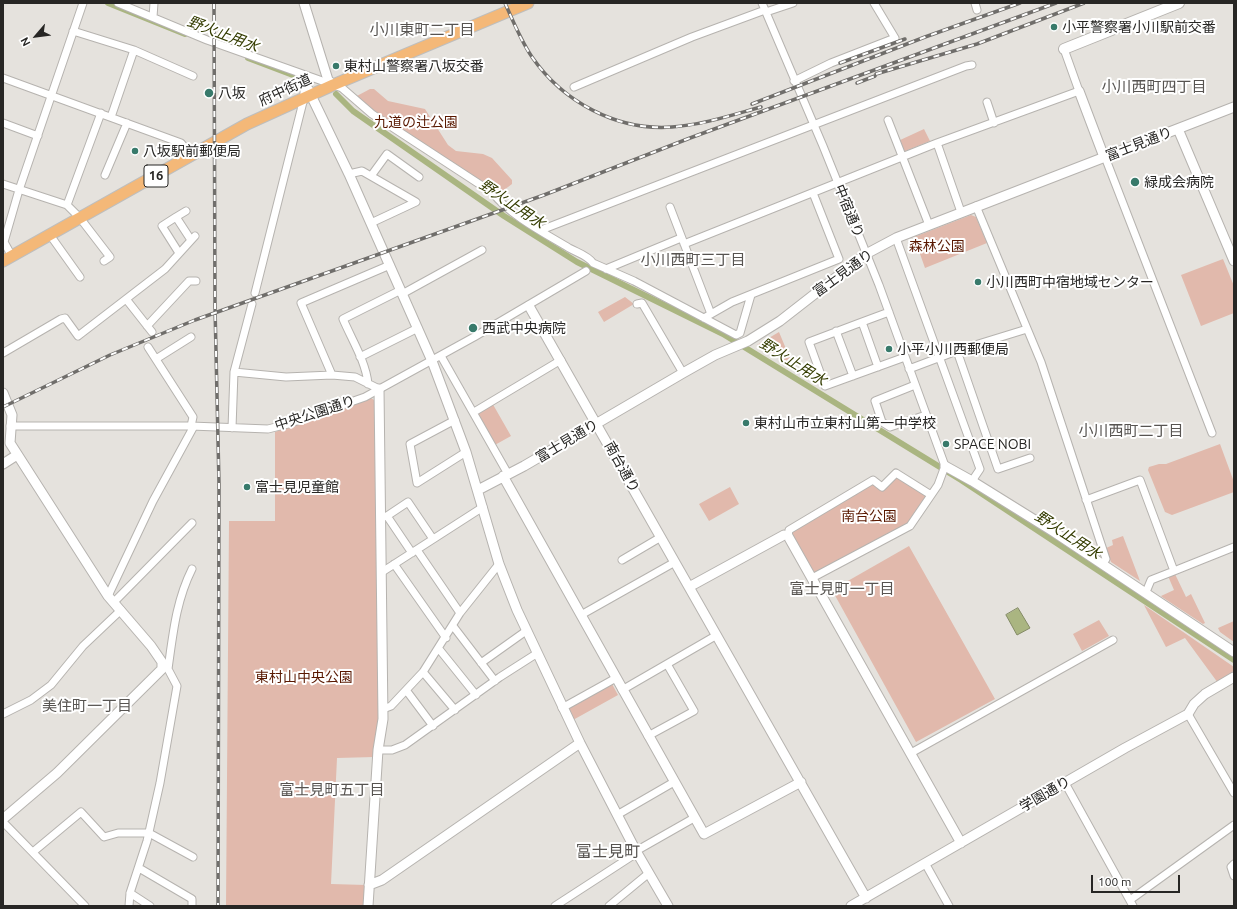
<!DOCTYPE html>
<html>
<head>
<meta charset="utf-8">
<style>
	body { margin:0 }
	#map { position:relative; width:1237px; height:909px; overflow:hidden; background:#e5e2dd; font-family:Ubuntu,sans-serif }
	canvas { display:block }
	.frame { position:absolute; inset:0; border:4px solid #272624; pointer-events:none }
	.north { position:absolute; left:16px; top:16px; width:40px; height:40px; -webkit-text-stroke:3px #fff; paint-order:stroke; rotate:242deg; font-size:11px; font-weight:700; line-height:16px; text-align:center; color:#272624 }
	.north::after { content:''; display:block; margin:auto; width:14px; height:18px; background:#272624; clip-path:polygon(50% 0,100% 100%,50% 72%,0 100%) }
	.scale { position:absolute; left:1091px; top:875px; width:89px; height:18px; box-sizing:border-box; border:2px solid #272624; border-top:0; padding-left:5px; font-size:12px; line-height:14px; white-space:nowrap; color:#272624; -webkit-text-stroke:3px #fff; paint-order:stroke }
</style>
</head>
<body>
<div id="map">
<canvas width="1237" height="909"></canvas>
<div class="frame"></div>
<div class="north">N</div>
<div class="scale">100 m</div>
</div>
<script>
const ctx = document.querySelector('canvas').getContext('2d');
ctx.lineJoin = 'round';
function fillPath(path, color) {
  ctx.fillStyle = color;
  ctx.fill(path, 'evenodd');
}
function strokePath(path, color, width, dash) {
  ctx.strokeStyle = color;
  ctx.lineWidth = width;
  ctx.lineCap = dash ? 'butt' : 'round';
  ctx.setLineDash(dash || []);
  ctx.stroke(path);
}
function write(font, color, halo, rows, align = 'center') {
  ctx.font = font + ' Ubuntu,"Noto Sans JP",sans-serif';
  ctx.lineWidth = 4;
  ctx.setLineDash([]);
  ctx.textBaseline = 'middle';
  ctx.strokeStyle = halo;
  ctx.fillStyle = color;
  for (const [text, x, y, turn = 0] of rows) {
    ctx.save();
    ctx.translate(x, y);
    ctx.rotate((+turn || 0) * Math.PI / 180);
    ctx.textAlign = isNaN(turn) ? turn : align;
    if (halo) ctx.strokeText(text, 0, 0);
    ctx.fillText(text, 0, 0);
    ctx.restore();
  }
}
fillPath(new Path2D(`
	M370,89H374L388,101L425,109L448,145L456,151L483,154L492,158L512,180V184L500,193L437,154L355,97Z
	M924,129L930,141L903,152L898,141Z
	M971,215L976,217L987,243L925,268L914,237Z
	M1223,259L1234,286V313L1201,326L1181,275Z
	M625,297L634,304L604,322L598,312Z
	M779,332L794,368L757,345Z
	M371,398L377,402L380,724L374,757L337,758L331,884L366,885L365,906H226L229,521H275V432Z
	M491,401L511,436L493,446L474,412Z
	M1220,444L1234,482V492L1172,515L1165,512L1148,470L1149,467L1159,464H1166Z
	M896,476L927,494L906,525L815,574L793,535V531L873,483L882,490Z
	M730,487L739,504L709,521L699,504Z
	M1123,536L1140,581L1111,562L1106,548L1113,545L1112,540Z
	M909,546L995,699L916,742L832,590Z
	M1175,574L1186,597L1191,594L1205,623L1203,624L1162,597L1161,596L1174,590L1168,576Z
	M1144,605L1234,667C1234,675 1225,679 1218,683L1185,638L1166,647Z
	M1099,620L1109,636L1082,651L1073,634Z
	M1234,621V642L1220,632L1218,628Z
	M612,684L618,695L573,720L567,709Z`), '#e1b9ac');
const water = new Path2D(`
	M1018,608L1030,628L1017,635L1006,615Z`);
fillPath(water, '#aab581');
strokePath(water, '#838a65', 1);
strokePath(new Path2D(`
	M108,3L185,34
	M248,58L306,80
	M336,94L353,111L504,216L577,262L723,334L961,480L1234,660`), '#aab581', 6);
const minor = new Path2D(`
	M118,3L207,40L342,88L372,114L493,193C509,215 546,234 569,248C578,253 587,255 593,263L634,281L736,335L740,333
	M762,3L823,146L879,285L945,466L938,485L910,526L812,578
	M975,3L977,10
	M766,12L793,3
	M153,17L154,3
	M73,31L134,50L193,76
	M3,78L181,143L192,156
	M794,81L831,63L895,38L874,3
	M574,87L692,37L765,10
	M987,102L994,123
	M111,117L134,50
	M888,120L929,225
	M3,123L38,136
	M937,143L961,212
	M1105,157L1212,433
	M349,174L362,171L416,202L371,223
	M105,175L127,123
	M371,176L387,154L419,177
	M3,184L67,205L80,218L110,257L104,261
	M67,205L101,113
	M976,206L1041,362L1106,559L1103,564
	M670,207L711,314
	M176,217L186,211
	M541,230L966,66L972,65
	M50,235L80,277
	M896,238L980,469L972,481
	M684,244L937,143L1079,91L1064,49
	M9,251L4,242L19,190L83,3
	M179,253L162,226L176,217L191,240
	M606,269L681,238
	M255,293L304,98V91
	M402,294L482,250
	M126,299L152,332
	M637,304L642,303L683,373
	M704,318L732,302L839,259L813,193
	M862,322L889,312
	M147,326L189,281H196
	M836,331L853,376
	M740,333L751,295
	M148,347L193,417L191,426
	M957,351L998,469L1030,458
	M3,353L61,319L65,318L78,336L165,269L195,236
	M441,356L508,474
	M360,357L418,328
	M156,359L191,337
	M878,367L862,322L809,342L825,386L905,357
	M909,369L962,349L1027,329
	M234,372L252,304
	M332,375L301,303L390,265
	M368,384C366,362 352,340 343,319L401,290
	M915,385L875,401L882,422L890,427L926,415
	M474,412L561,360
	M455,420L410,444L417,483L466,452
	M10,426H191L268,429L288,424L365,397L474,337L586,271
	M232,428L234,372L286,377L332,375L355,377L379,389
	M1086,500L1140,480L1174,571L1234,547
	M387,516L412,553
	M382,517L387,516L408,502L433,539
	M788,536L789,530L873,480L882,487L896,473L931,495
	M417,550L460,613
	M622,560L661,537
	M394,564L446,638
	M382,572L483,507
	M1146,592L1151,580L1174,571
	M108,596L153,501L194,426
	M114,602L192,523
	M581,615L675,562
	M453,626L495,681
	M439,649L476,695
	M481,663L526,631
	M168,669C173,634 176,601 192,569
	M423,672L455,710
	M406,690L433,726
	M622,690L717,635
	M562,708L616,678
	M383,709L391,706L423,672L460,613L499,564
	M3,714L31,700L51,685L83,646L121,610
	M1188,714L1234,793
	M648,736L694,711L667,664
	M378,750H392L405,745L500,677L536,654
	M911,753L1113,640
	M1065,783L1133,906
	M617,815L674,782
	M3,822L85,906
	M33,852L81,812L104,837L118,833H149L193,857
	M925,863L949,906
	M1234,864L1231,867L1234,876
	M139,868L192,899V906
	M130,893L150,906
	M1130,900L1234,825
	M129,906L130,893L147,841L160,783L177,686L168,669L162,667
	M555,906L632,856L636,851L694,818
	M609,906L649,873`);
const tertiary = new Path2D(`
	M304,3L328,80L333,85
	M308,89L349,174L432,361L466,452L499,564L517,610L580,743L636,851L668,906
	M1079,91L1104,157
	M1178,129L1234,261
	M529,306L866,898
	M3,393L12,415L10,443L108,596L151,646L162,662V669L57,773L3,819
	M3,464L17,455
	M945,466L972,481L1054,532L1234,652
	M503,476L704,834L801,782
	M478,490L524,466L683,373L715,355L748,341L780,321L866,254L896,238L1234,107
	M689,587L784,535L788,536L961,843
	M369,885L382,880L580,743
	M368,906L378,750L383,719L379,389
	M851,906L1125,748L1188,714L1194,704L1205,694L1234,677`);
const secondary = new Path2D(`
	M1064,49L1179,3`);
const primary = new Path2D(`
	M3,261L247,124L333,85L528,3`);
strokePath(minor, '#b6b3af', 9);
strokePath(tertiary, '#b6b3af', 11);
strokePath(secondary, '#b6b3af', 12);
strokePath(primary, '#bebebd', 13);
strokePath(minor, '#fff', 7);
strokePath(tertiary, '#fff', 9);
strokePath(secondary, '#fff', 10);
strokePath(primary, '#f4b878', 11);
const rail = new Path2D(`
	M214,3L215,307L219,484L218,906
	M505,3C513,21 521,41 532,57C563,102 617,131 672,127C702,125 732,115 761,107
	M840,63L905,39
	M876,74L977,44L1084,3
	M857,83L875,76
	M752,104L925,37L1020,3
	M3,407L110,355L195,320L544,195L690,138L1056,3`);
strokePath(rail, '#706e6b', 3.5);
strokePath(rail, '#fff', 2, [6]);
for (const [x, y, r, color] of [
	[1054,27,4,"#387a6b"],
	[336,66,4,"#387a6b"],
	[209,93,5,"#387a6b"],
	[135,151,4,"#387a6b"],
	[1135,182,5,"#387a6b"],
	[978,282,4,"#387a6b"],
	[473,328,5,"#387a6b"],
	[889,349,4,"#387a6b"],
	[746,423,4,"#387a6b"],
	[946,444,4,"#387a6b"],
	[247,487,4,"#387a6b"]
]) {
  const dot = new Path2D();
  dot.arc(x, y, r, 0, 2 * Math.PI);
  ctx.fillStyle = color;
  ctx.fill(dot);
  strokePath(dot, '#fff', 1.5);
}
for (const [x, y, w] of [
	[156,176,24]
]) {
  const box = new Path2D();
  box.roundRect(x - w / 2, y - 11, w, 22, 3);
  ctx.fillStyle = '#fff';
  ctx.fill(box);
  strokePath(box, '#272624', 1);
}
write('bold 13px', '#272624', null, [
	["16",156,176]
]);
write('14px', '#272624', '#fff', [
	["小平警察署小川駅前交番",1062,27],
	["東村山警察署八坂交番",344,66],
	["八坂",218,93],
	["八坂駅前郵便局",143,151],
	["緑成会病院",1144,182],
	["小川西町中宿地域センター",986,282],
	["西武中央病院",482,328],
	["小平小川西郵便局",897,349],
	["東村山市立東村山第一中学校",754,423],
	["SPACE NOBI",954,444],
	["富士見児童館",255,487]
], 'left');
write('14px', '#272624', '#fff', [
	["府中街道",285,90,-25],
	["富士見通り",1139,144,-21],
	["中宿通り",849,211,68],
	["富士見通り",843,273,-36],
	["中央公園通り",315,413,-18],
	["富士見通り",567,441,-31],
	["南台通り",622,467,61],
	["学園通り",1045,794,-30]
]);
write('14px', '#591800', '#fff', [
	["九道の辻公園",416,122],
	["森林公園",937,246],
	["南台公園",869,516],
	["東村山中央公園",304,677]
]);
write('15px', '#575451', '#fff', [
	["小川東町二丁目",422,30],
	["小川西町四丁目",1154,87],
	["小川西町三丁目",693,260],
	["小川西町二丁目",1131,431],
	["富士見町一丁目",842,589],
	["美住町一丁目",87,706],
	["富士見町五丁目",332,790]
]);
write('italic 15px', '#343c00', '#fff', [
	["野火止用水",223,34,21],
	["野火止用水",512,204,34],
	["野火止用水",793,362,32],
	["野火止用水",1068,535,33]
]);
write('16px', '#575451', '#fff', [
	["富士見町",608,852]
]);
</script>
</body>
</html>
